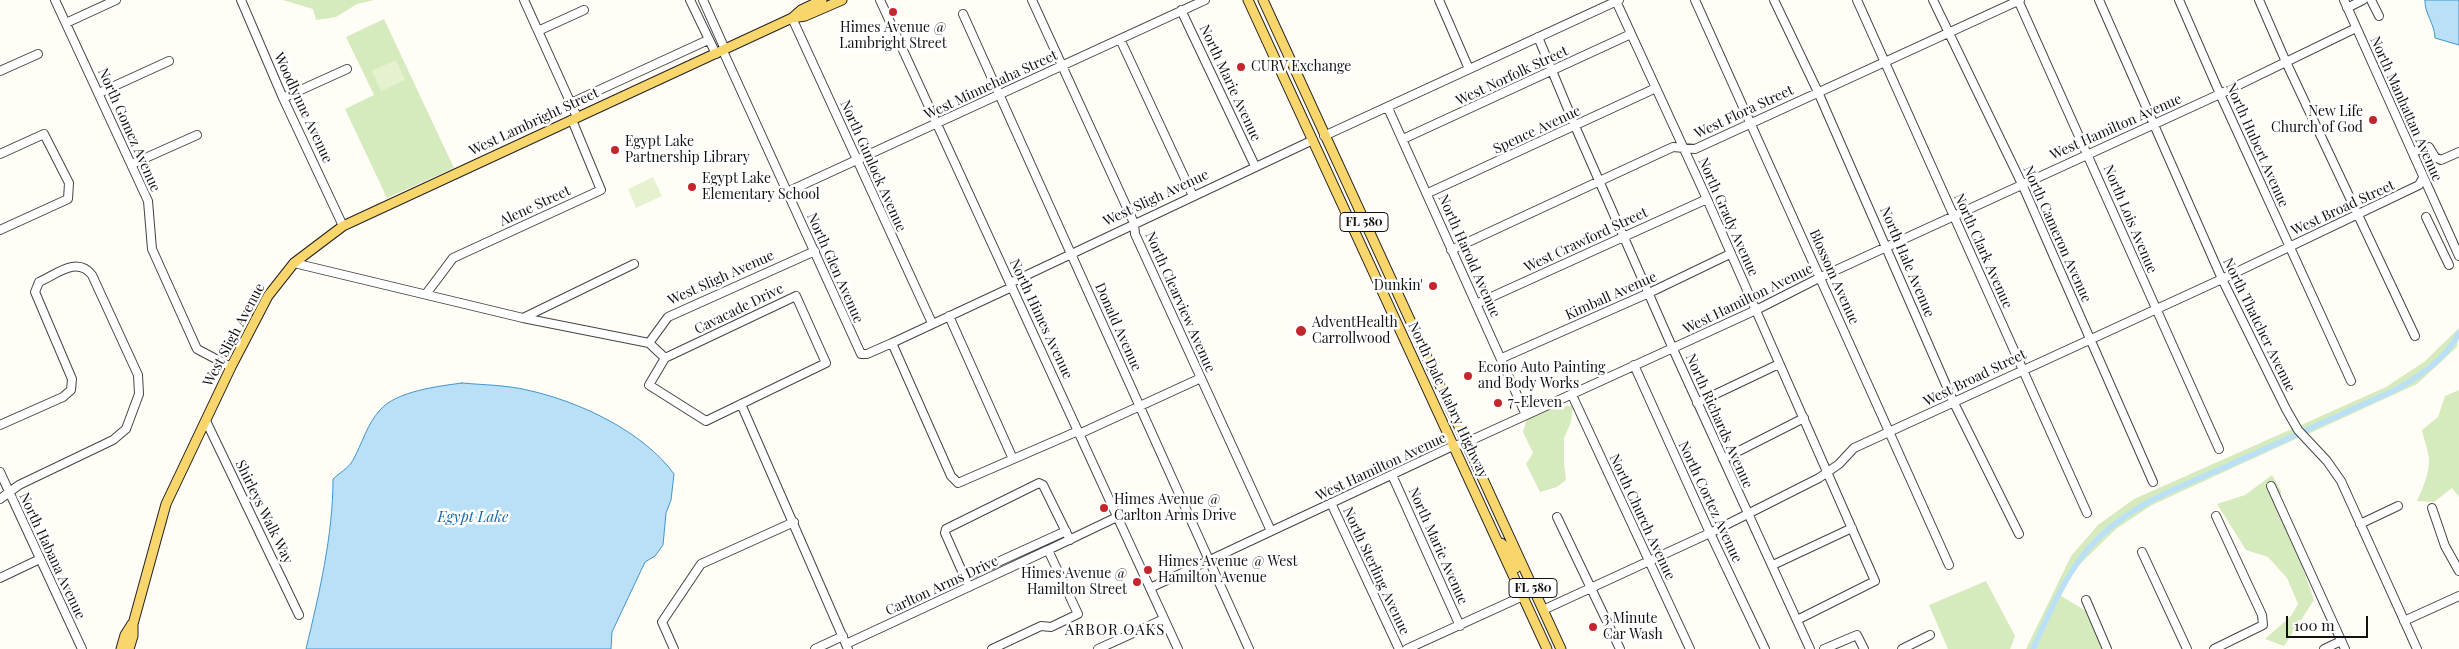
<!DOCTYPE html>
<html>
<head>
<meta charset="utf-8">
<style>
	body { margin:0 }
	#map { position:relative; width:2459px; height:649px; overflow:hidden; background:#fffdf5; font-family:"Playfair Display",serif }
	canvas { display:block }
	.scale { position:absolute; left:2286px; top:616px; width:82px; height:22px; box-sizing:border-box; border:2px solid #111; border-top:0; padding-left:6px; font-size:15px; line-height:18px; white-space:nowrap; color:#111; -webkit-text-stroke:4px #fff; paint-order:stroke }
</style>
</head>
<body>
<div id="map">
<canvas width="2459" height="649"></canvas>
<div class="scale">100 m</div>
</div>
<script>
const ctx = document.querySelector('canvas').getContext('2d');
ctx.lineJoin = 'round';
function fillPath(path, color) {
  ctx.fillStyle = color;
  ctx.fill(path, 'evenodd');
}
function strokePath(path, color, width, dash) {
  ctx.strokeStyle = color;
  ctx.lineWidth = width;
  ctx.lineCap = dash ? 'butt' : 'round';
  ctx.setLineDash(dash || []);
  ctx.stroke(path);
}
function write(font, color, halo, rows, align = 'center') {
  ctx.font = font + ' "Playfair Display",serif';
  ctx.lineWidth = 5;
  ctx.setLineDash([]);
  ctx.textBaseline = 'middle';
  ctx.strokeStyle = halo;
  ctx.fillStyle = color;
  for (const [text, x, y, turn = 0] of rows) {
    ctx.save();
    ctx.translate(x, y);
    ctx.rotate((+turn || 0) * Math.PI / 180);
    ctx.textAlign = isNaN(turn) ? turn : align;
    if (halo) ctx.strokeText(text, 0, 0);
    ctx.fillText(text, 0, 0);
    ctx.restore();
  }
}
fillPath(new Path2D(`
	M283,0H374L357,4L336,17L316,20L313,9Z
	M384,19L454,168L387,198L345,109L374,95L346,37Z
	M2459,328L2457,347L2417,384L2306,435L2299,426L2386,387L2424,362Z
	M2459,390V497L2452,488L2434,502L2417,501C2423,488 2432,468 2428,453C2426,445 2424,439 2422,430L2438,417L2445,396Z
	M1558,406H1573L1571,422L1564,438V463L1566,480L1557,487L1540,492L1526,464L1533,453L1523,432L1527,418Z
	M2294,428L2300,437L2152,505L2116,529L2073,571L2061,596L2086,611L2104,649H2026L2071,556L2098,525L2134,499Z
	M2272,475L2281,491L2280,499L2273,482L2268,484L2292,538L2314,600L2284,646L2265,639L2291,616L2298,604L2287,578L2268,557L2246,550L2217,504L2245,495Z
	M1986,581L2015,636L2010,649H1948L1929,605Z`), '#d5ebbd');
fillPath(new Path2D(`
	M396,60L405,80L381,91L372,71Z
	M653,177L662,196L636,208L628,189Z`), '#e6f2cf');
const water = new Path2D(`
	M2425,0H2459V45L2435,38C2435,24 2424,13 2425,0Z
	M462,383C484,385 506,385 527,390C578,401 643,431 674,474L671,500L666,513L663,545L655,556L645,562L612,632L611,649H306C319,594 333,536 333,479C339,473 349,468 353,460C362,444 367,424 380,410C396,391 440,386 462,383Z`);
fillPath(water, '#b9e0f7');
strokePath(water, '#3f96cf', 1);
strokePath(new Path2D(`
	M2033,649C2049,614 2063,579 2088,549C2127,504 2182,487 2234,463C2288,438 2343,414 2397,389C2421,375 2446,359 2459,333`), '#b9e0f7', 5.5);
const minor = new Path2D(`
	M55,0L148,201L152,249L197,349L231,367
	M241,0L283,98L343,226
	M524,0L577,117
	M690,0L716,54
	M703,0L724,47L723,51L861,354H867L892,343L1012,287
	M880,0L1178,649
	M1032,0L1134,223L1135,234L1271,531
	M1439,0L1469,69
	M1695,0L1949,565
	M1774,0L1818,92L1954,403L2019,534
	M1857,0L2087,513
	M1933,0L2022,184L2153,482
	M2018,0L2219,449
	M2099,0L2222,279L2286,409L2298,430L2327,461L2341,481L2417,649
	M2179,0L2220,94L2351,381
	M2259,0L2286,62L2415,336
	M2344,0L2459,256
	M2371,0L2379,16
	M1616,1L1707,199L1875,581L1797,620
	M2347,8L2363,0
	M1181,10L1255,166
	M963,14L1249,649
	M792,18L932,323
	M66,23L116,0
	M538,31L584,10
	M1538,37L1575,126L1673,349L1810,649
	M1120,39L1193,196
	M0,71L38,54
	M99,93L169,61
	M283,98L347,69
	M571,103L708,40
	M1388,108L1526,415
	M1324,136L1619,0
	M1403,139L1631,34
	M2413,152L2429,147L2435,157L2441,160L2459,152
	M0,154L44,134L69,183L68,199L0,230
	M132,164L197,135
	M787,192L1205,0
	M1428,193L1656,88
	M2426,217L2449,265
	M1451,250L1673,147L1695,149L2020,0
	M294,263L523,318L649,343L665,358
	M1010,283L1313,140
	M426,294L453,258L601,190L572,120
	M796,296L826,363L706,421L649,385L665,358Z
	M1476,304L1707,199
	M949,316L1013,459
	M523,318L634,264
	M649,343L668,317L815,251
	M892,343L951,476L958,483L1078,431
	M1502,358L1649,293L1730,254
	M1634,365L1710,533L1765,649
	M1572,395L1690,649
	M1697,403L1779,364
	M741,404L848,649
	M206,421L299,615
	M0,425L63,397L71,390L72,379L35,292L39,282C57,274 77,256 92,275L138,375L139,394L126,429L113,440L19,485L0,499
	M1079,434L1201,378
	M1723,459L1804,418
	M0,472L82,649
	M1392,475L1460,626
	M2271,486L2345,649
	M1331,503L1399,649
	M2432,508L2445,546L2459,571
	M1557,517L1620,649
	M2360,524L2398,506
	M2142,552L2187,649
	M1773,565L1852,528
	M965,577L1066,531
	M0,578L40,559
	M969,587L945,533L946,529L1039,483L1043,485L1070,540
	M1150,588L1453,446L1465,443L1756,310L1821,277L2220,94L2356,28
	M2086,600L2107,649
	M1543,610L1710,533L1819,478L1839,464L1854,448L2222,279L2419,185L2423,178
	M2404,621L2459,596
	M846,644L1048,550
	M674,649L662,622L701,564L794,522
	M815,649L843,636
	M992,649L1041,626L1051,627L1078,614L1048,550L1117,517
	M1098,649L1164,619
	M1407,649L1523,596
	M1824,649L1857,635L1864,649
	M1902,649L1930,635
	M2214,649L2263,625L2262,615L2216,516
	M2324,649L2341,641`);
const major = new Path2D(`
	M1248,0L1547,649
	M1263,0L1561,649
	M792,18L801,10L822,0
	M1501,543L1508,549L1516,568
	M121,649L125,635L132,624
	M129,649L133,636V624L166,504L231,367L268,296L294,263L343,226L792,18L805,16L842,0`);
strokePath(minor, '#444', 10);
strokePath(major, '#222', 11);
strokePath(minor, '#fff', 8);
strokePath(major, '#f9d66b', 9);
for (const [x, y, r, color] of [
	[893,12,5,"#c4262e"],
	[1241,67,5,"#c4262e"],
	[2373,120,5,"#c4262e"],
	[615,150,5,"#c4262e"],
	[692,187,5,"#c4262e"],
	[1433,286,5,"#c4262e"],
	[1301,331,6,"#c4262e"],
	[1468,376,5,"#c4262e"],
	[1498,403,5,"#c4262e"],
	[1104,508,5,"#c4262e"],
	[1148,570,5,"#c4262e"],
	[1137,582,5,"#c4262e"],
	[1593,627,5,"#c4262e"]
]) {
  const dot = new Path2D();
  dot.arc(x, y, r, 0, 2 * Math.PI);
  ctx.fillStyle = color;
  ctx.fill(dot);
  strokePath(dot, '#fff', 2);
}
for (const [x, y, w] of [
	[1364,222,48],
	[1533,588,48]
]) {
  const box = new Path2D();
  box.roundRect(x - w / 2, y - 9.5, w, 19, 4);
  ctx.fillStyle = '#fff';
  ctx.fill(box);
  strokePath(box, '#111', 1);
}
write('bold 12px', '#111', null, [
	["FL 580",1364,222],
	["FL 580",1533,588]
]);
write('14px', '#111', '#fff', [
	["Himes Avenue @",893,28,"center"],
	["Lambright Street",893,44,"center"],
	["CURV Exchange",1251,67],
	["New Life",2363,112,"right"],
	["Church of God",2363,128,"right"],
	["Egypt Lake",625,142],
	["Partnership Library",625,158],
	["Egypt Lake",702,179],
	["Elementary School",702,195],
	["Dunkin'",1423,286,"right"],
	["AdventHealth",1312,323],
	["Carrollwood",1312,339],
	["Econo Auto Painting",1478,368],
	["and Body Works",1478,384],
	["7-Eleven",1508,403],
	["Himes Avenue @",1114,500],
	["Carlton Arms Drive",1114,516],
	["Himes Avenue @ West",1158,562],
	["Hamilton Avenue",1158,578],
	["Himes Avenue @",1127,574,"right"],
	["Hamilton Street",1127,590,"right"],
	["3 Minute",1603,619],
	["Car Wash",1603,635]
], 'left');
write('14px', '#111', '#fff', [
	["West Norfolk Street",1512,76,-25],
	["North Marie Avenue",1230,83,65],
	["West Minnehaha Street",991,85,-25],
	["Woodlynne Avenue",303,108,65],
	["North Manhattan Avenue",2406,109,66],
	["West Flora Street",1744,112,-25],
	["West Lambright Street",534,122,-25],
	["West Hamilton Avenue",2116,127,-24],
	["North Gomez Avenue",129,130,66],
	["Spence Avenue",1537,130,-25],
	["North Hubert Avenue",2257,145,66],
	["North Gunlock Avenue",873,166,66],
	["West Sligh Avenue",1156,198,-25],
	["Alene Street",535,206,-25],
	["West Broad Street",2343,208,-25],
	["North Grady Avenue",1728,217,66],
	["North Lois Avenue",2130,219,67],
	["North Cameron Avenue",2057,234,66],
	["West Crawford Street",1586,240,-25],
	["North Clark Avenue",1983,251,66],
	["North Harold Avenue",1469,256,66],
	["North Hale Avenue",1907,262,67],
	["North Glen Avenue",835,268,66],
	["Blossom Avenue",1834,277,66],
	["West Sligh Avenue",721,278,-24],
	["Kimball Avenue",1611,296,-24],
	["West Hamilton Avenue",1748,299,-26],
	["North Clearview Avenue",1180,302,66],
	["Cavacade Drive",739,309,-26],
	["North Himes Avenue",1041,319,65],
	["North Thatcher Avenue",2259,325,64],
	["Donald Avenue",1118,327,66],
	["West Sligh Avenue",234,335,-62],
	["West Broad Street",1975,378,-26],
	["North Dale Mabry Highway",1448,400,65],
	["North Richards Avenue",1719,421,66],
	["West Hamilton Avenue",1381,467,-25],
	["North Cortez Avenue",1710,502,65],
	["Shirleys Walk Way",264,512,64],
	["North Church Avenue",1642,517,65],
	["North Marie Avenue",1438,546,66],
	["North Habana Avenue",52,556,65],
	["North Sterling Avenue",1376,571,65],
	["Carlton Arms Drive",942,586,-25]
]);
write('italic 15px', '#1768a6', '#fff', [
	["Egypt Lake",473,517]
]);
ctx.letterSpacing = '1px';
write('15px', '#111', '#fff', [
	["ARBOR OAKS",1115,630]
]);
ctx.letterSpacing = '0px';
</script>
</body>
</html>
